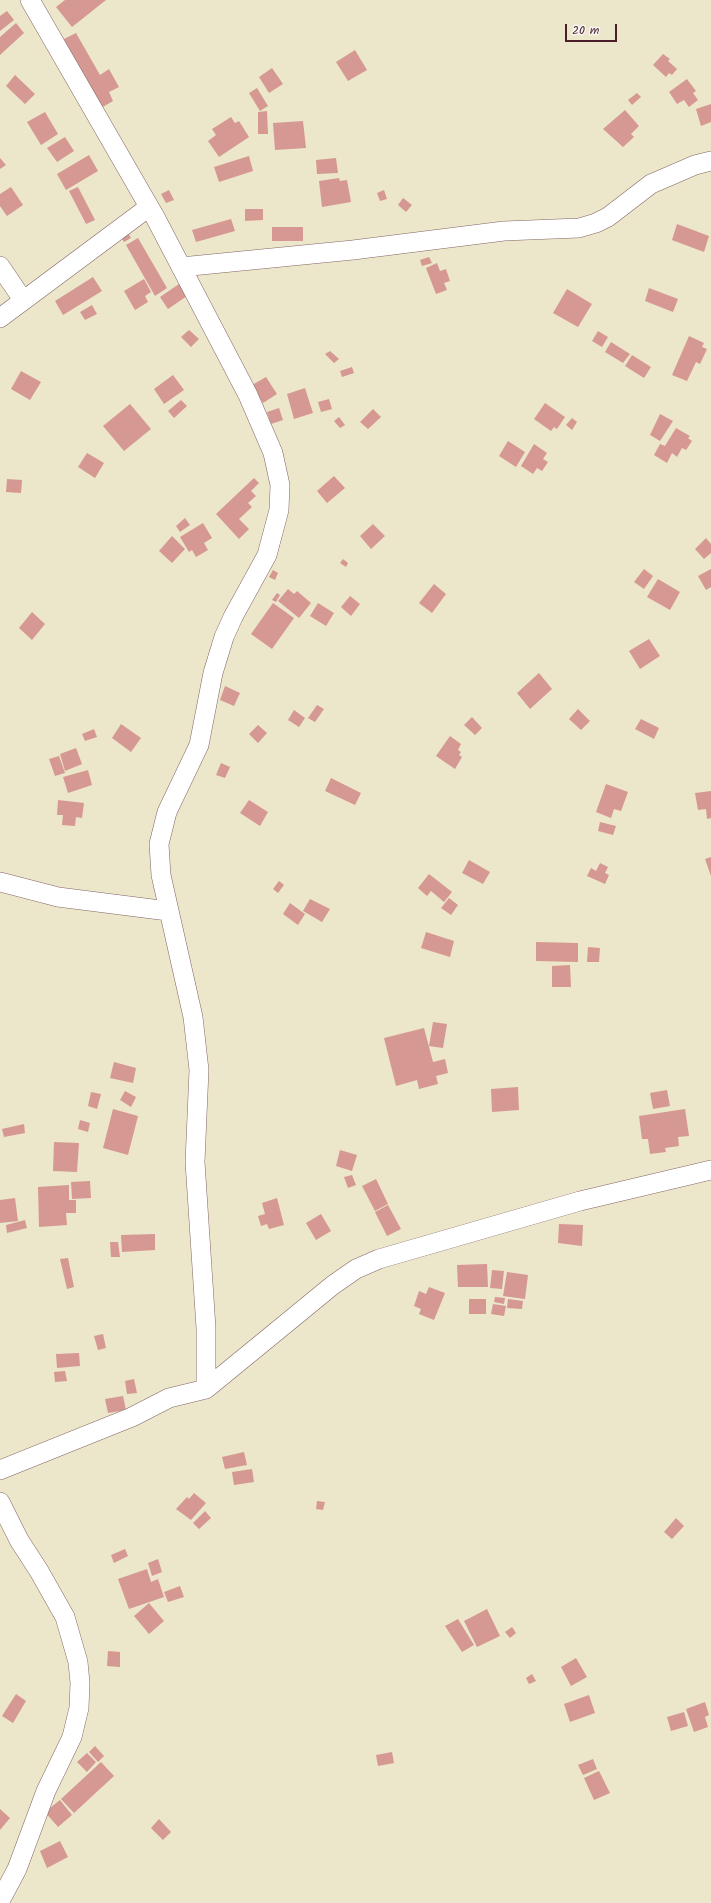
<!DOCTYPE html>
<html>
<head>
<meta charset="utf-8">
<style>
	body { margin:0 }
	#map { position:relative; width:711px; height:1903px; overflow:hidden; background:#ece6cb; font-family:Kalam,sans-serif }
	canvas { display:block }
	.scale { position:absolute; left:565px; top:24px; width:52px; height:18px; box-sizing:border-box; border:2px solid #4a1f2b; border-top:0; padding-left:5px; font-size:12px; line-height:14px; white-space:nowrap; color:#4a1f2b; -webkit-text-stroke:3px #f6f6f2; paint-order:stroke }
</style>
</head>
<body>
<div id="map">
<canvas width="711" height="1903"></canvas>
<div class="scale">20 m</div>
</div>
<script>
const ctx = document.querySelector('canvas').getContext('2d');
ctx.lineJoin = 'round';
function fillPath(path, color) {
  ctx.fillStyle = color;
  ctx.fill(path, 'evenodd');
}
function strokePath(path, color, width, dash) {
  ctx.strokeStyle = color;
  ctx.lineWidth = width;
  ctx.lineCap = dash ? 'butt' : 'round';
  ctx.setLineDash(dash || []);
  ctx.stroke(path);
}
fillPath(new Path2D(`
	M65,0H106L72,27L56,7Z
	M7,11L14,20L0,31V16Z
	M16,23L24,33L0,55V37Z
	M76,33L100,75L109,69L119,87L109,92L113,101L101,108L62,40Z
	M355,50L367,70L348,81L336,62Z
	M663,54L670,59L668,61L677,69L672,75L669,73L666,77L653,65Z
	M272,68L283,84L269,93L259,77Z
	M15,75L35,94L25,104L6,86Z
	M687,79L696,91L693,93L698,100L689,107L684,100L677,104L669,92Z
	M257,88L268,106L260,111L249,93Z
	M637,93L641,97L632,105L628,100Z
	M711,104V122L701,126L696,109Z
	M625,110L639,126L631,134L634,137L623,147L603,129Z
	M267,111L268,134H258V112Z
	M45,112L58,134L41,145L27,122Z
	M231,117L235,123L239,121L249,137L219,157L208,141L216,135L212,129Z
	M303,121L306,148L275,150L273,123Z
	M65,137L74,151L57,162L47,148Z
	M89,155L98,171L66,190L57,174Z
	M249,156L253,171L219,182L214,167Z
	M0,158L6,165L0,169Z
	M336,158L338,173L317,174L316,160Z
	M339,178L340,181L347,180L351,202L322,207L319,181Z
	M11,187L23,205L7,216L0,206V194Z
	M78,187L95,220L86,224L69,191Z
	M169,190L174,200L166,203L161,194Z
	M384,190L387,199L380,201L377,193Z
	M403,198L412,205L406,212L398,205Z
	M245,209H263V220L245,221Z
	M231,219L235,231L196,242L192,230Z
	M677,224L709,236L704,252L672,240Z
	M272,227H303V241H272Z
	M128,233L131,238L124,242L121,237Z
	M138,238L167,288L155,296L126,245Z
	M429,257L432,263L422,266L420,260Z
	M437,263L440,271L446,269L450,281L444,283L447,290L436,294L426,268Z
	M93,277L102,291L63,315L55,301Z
	M144,279L151,292L145,296L148,302L135,310L124,291Z
	M179,284L187,296L168,309L160,297Z
	M649,288L678,299L673,312L645,301Z
	M567,289L592,304L578,327L553,313Z
	M92,305L97,314L85,320L80,312Z
	M189,330L199,339L191,347L181,337Z
	M598,331L608,337L602,347L592,341Z
	M689,336L704,343L702,347L707,349L700,364L696,362L687,381L672,375Z
	M611,342L630,354L623,363L605,352Z
	M330,351L339,359L334,363L325,354Z
	M632,355L651,367L644,378L625,366Z
	M352,367L354,373L342,377L340,371Z
	M21,371L41,382L30,400L11,389Z
	M173,375L184,390L164,404L154,389Z
	M266,377L277,394L263,403L252,385Z
	M305,388L313,413L294,419L287,394Z
	M329,399L332,409L321,412L318,402Z
	M181,400L187,406L174,418L168,411Z
	M545,403L565,417L557,429L554,427L551,431L534,419Z
	M130,404L151,429L124,451L103,426Z
	M279,408L283,420L271,424L267,412Z
	M373,409L381,417L368,429L360,422Z
	M660,414L673,421L660,441L650,435Z
	M339,417L345,425L340,428L334,421Z
	M572,418L577,422L572,430L566,425Z
	M676,428L690,436L688,438L692,441L686,450L682,448L677,457L672,453L667,463L654,455L660,444L665,446Z
	M508,441L525,452L516,467L499,456Z
	M534,444L547,453L543,459L548,462L542,471L537,468L533,474L521,466Z
	M87,453L104,463L95,478L78,467Z
	M334,476L345,488L327,503L317,491Z
	M254,478L259,483L251,491L256,496L248,503L252,507L239,519L249,529L239,539L216,514Z
	M7,479L22,480L21,493L6,492Z
	M185,518L190,525L180,532L176,526Z
	M203,523L212,538L204,543L208,550L196,557L192,550L189,552L180,537Z
	M373,524L385,536L371,549L360,536Z
	M172,536L185,549L172,563L159,551Z
	M706,538L711,544V553L704,559L695,549Z
	M343,559L348,563L346,567L340,563Z
	M644,569L653,576L644,589L634,582Z
	M711,569V587L706,590L698,576Z
	M273,570L278,573L275,580L269,577Z
	M658,579L680,592L670,610L647,597Z
	M434,584L446,594L432,613L419,603Z
	M288,589L294,594L297,591L311,603L299,618L278,601Z
	M277,593L280,595L276,602L272,600Z
	M350,596L360,604L351,616L341,607Z
	M273,603L294,618L272,649L251,634Z
	M318,603L334,613L326,626L310,616Z
	M32,612L45,624L32,640L19,628Z
	M649,639L660,656L640,669L629,651Z
	M539,673L552,689L530,709L517,693Z
	M225,686L240,693L234,706L220,700Z
	M317,705L324,709L315,722L308,718Z
	M578,709L590,721L581,730L569,719Z
	M294,710L305,718L299,727L288,720Z
	M472,717L482,728L475,735L464,725Z
	M641,719L659,728L654,739L635,729Z
	M121,724L141,738L131,752L112,738Z
	M258,725L267,733L258,743L249,734Z
	M94,729L97,737L85,741L82,734Z
	M450,736L461,744L458,750L461,752L459,755L462,757L455,769L436,756Z
	M76,748L82,764L65,771L60,754Z
	M59,756L65,773L55,776L49,759Z
	M221,763L230,767L225,778L216,775Z
	M88,770L92,785L68,793L63,777Z
	M331,778L361,793L355,805L325,791Z
	M606,784L628,792L621,811L614,809L611,818L596,812Z
	M711,791V818L707,819L706,809L698,810L695,793Z
	M58,800L84,803L82,818L76,817L75,826L62,825L63,815H57Z
	M249,800L268,812L260,826L240,813Z
	M600,822L616,826L613,835L598,831Z
	M711,857V876L705,859Z
	M469,860L490,872L483,884L462,873Z
	M600,863L608,867L605,873L609,875L605,884L587,876L591,868L596,871Z
	M429,874L452,892L444,902L431,891L427,896L418,888Z
	M279,881L284,885L278,893L273,889Z
	M449,898L458,905L451,915L441,908Z
	M310,899L330,909L322,922L303,911Z
	M290,903L305,914L298,925L283,914Z
	M426,932L454,941L450,957L421,948Z
	M536,942L578,943V962L536,961Z
	M588,947L600,948L599,962H587Z
	M570,965L571,987H552V966Z
	M433,1022L447,1024L443,1048L429,1046Z
	M424,1028L433,1062L445,1059L448,1073L436,1076L438,1084L419,1089L417,1080L396,1086L384,1038Z
	M114,1062L136,1068L133,1083L110,1078Z
	M518,1087L519,1110L492,1112L491,1089Z
	M667,1090L670,1106L653,1109L650,1093Z
	M125,1091L136,1097L131,1107L120,1100Z
	M91,1092L101,1094L97,1109L88,1106Z
	M113,1109L138,1116L128,1155L103,1148Z
	M685,1109L689,1136L678,1137L679,1146L665,1148L666,1152L650,1154L648,1139H642L639,1116Z
	M80,1120L90,1123L88,1132L78,1129Z
	M24,1124L25,1133L4,1137L2,1129Z
	M54,1142L79,1143L77,1172L53,1171Z
	M340,1150L357,1155L352,1171L336,1166Z
	M352,1175L356,1185L348,1188L344,1177Z
	M376,1179L388,1204L375,1211L362,1186Z
	M90,1181L91,1198L72,1199L71,1182Z
	M69,1185V1200H76V1213H66L67,1225L39,1227L38,1187Z
	M15,1198L18,1221L0,1223V1200Z
	M277,1198L284,1225L269,1229L267,1224L261,1226L258,1216L265,1214L262,1203Z
	M388,1205L401,1229L387,1236L375,1212Z
	M321,1214L331,1231L316,1240L306,1223Z
	M25,1220L27,1228L7,1233L6,1225Z
	M559,1224L583,1225L582,1246L558,1243Z
	M155,1234V1250L122,1252L121,1235Z
	M110,1242H118L120,1257H111Z
	M68,1258L74,1287L67,1289L60,1259Z
	M487,1264L488,1287H458L457,1265Z
	M492,1270L504,1271L502,1289L490,1288Z
	M507,1272L528,1275L525,1299L503,1296Z
	M429,1287L445,1293L434,1320L419,1314L421,1309L414,1306L419,1291L426,1294Z
	M495,1297L505,1298L504,1304L494,1302Z
	M469,1299H486V1314H469Z
	M508,1299L523,1301L522,1309L507,1308Z
	M493,1304L506,1306L504,1316L491,1314Z
	M103,1334L106,1348L98,1350L94,1336Z
	M79,1353L80,1366L57,1368L56,1354Z
	M65,1371L67,1381L55,1382L54,1372Z
	M134,1379L137,1393L127,1394L125,1381Z
	M123,1396L126,1410L108,1413L105,1399Z
	M244,1452L247,1465L225,1469L222,1457Z
	M252,1469L254,1482L234,1485L232,1472Z
	M194,1493L206,1503L191,1520L176,1509L187,1497L189,1499Z
	M317,1501L325,1502L323,1510L316,1509Z
	M205,1511L211,1518L199,1529L193,1523Z
	M676,1518L684,1526L672,1539L664,1532Z
	M125,1549L128,1556L114,1563L111,1555Z
	M158,1559L162,1572L152,1576L148,1563Z
	M147,1569L151,1582L158,1579L164,1597L129,1609L118,1579Z
	M180,1586L184,1597L168,1602L164,1592Z
	M149,1603L164,1621L149,1634L134,1616Z
	M487,1609L500,1636L477,1647L464,1621Z
	M458,1619L474,1645L462,1652L445,1626Z
	M512,1627L516,1633L510,1638L505,1632Z
	M108,1651L120,1652V1667L107,1666Z
	M576,1658L587,1677L571,1686L561,1667Z
	M532,1674L536,1681L529,1684L526,1678Z
	M16,1694L26,1701L13,1723L2,1716Z
	M589,1695L595,1713L570,1722L564,1704Z
	M705,1702L709,1715L705,1717L708,1727L694,1732L686,1709Z
	M684,1712L688,1726L671,1731L667,1717Z
	M95,1746L104,1756L98,1762L89,1752Z
	M392,1752L394,1763L378,1766L376,1755Z
	M87,1753L96,1762L87,1772L77,1762Z
	M593,1759L597,1769L583,1775L578,1765Z
	M101,1762L114,1776L74,1813L61,1799Z
	M599,1771L610,1793L594,1800L584,1778Z
	M60,1800L72,1815L58,1827L45,1812Z
	M0,1809L10,1818L0,1830Z
	M159,1819L171,1832L163,1840L151,1828Z
	M60,1841L68,1857L47,1868L40,1851Z`), '#d69892');
const minor = new Path2D(`
	M0,266L23,300
	M181,267L353,250L504,231L579,228L596,223L608,217L651,184L695,165L711,161
	M0,318L149,207
	M0,882L58,897L168,911
	M206,1389L333,1285L356,1269L379,1259L580,1201L711,1170
	M0,1470L132,1417L169,1398L206,1389V1328L195,1162L199,1070L193,1017L161,875L159,844L167,812L199,745L213,673L224,637L233,617L267,555L279,510L280,485L273,453L248,395L155,217L30,0
	M0,1502L19,1540L39,1571L65,1617L78,1662L80,1683L79,1708L72,1737L46,1791L17,1869L0,1901`);
strokePath(minor, '#836563', 20);
strokePath(minor, '#fff', 19);
</script>
</body>
</html>
